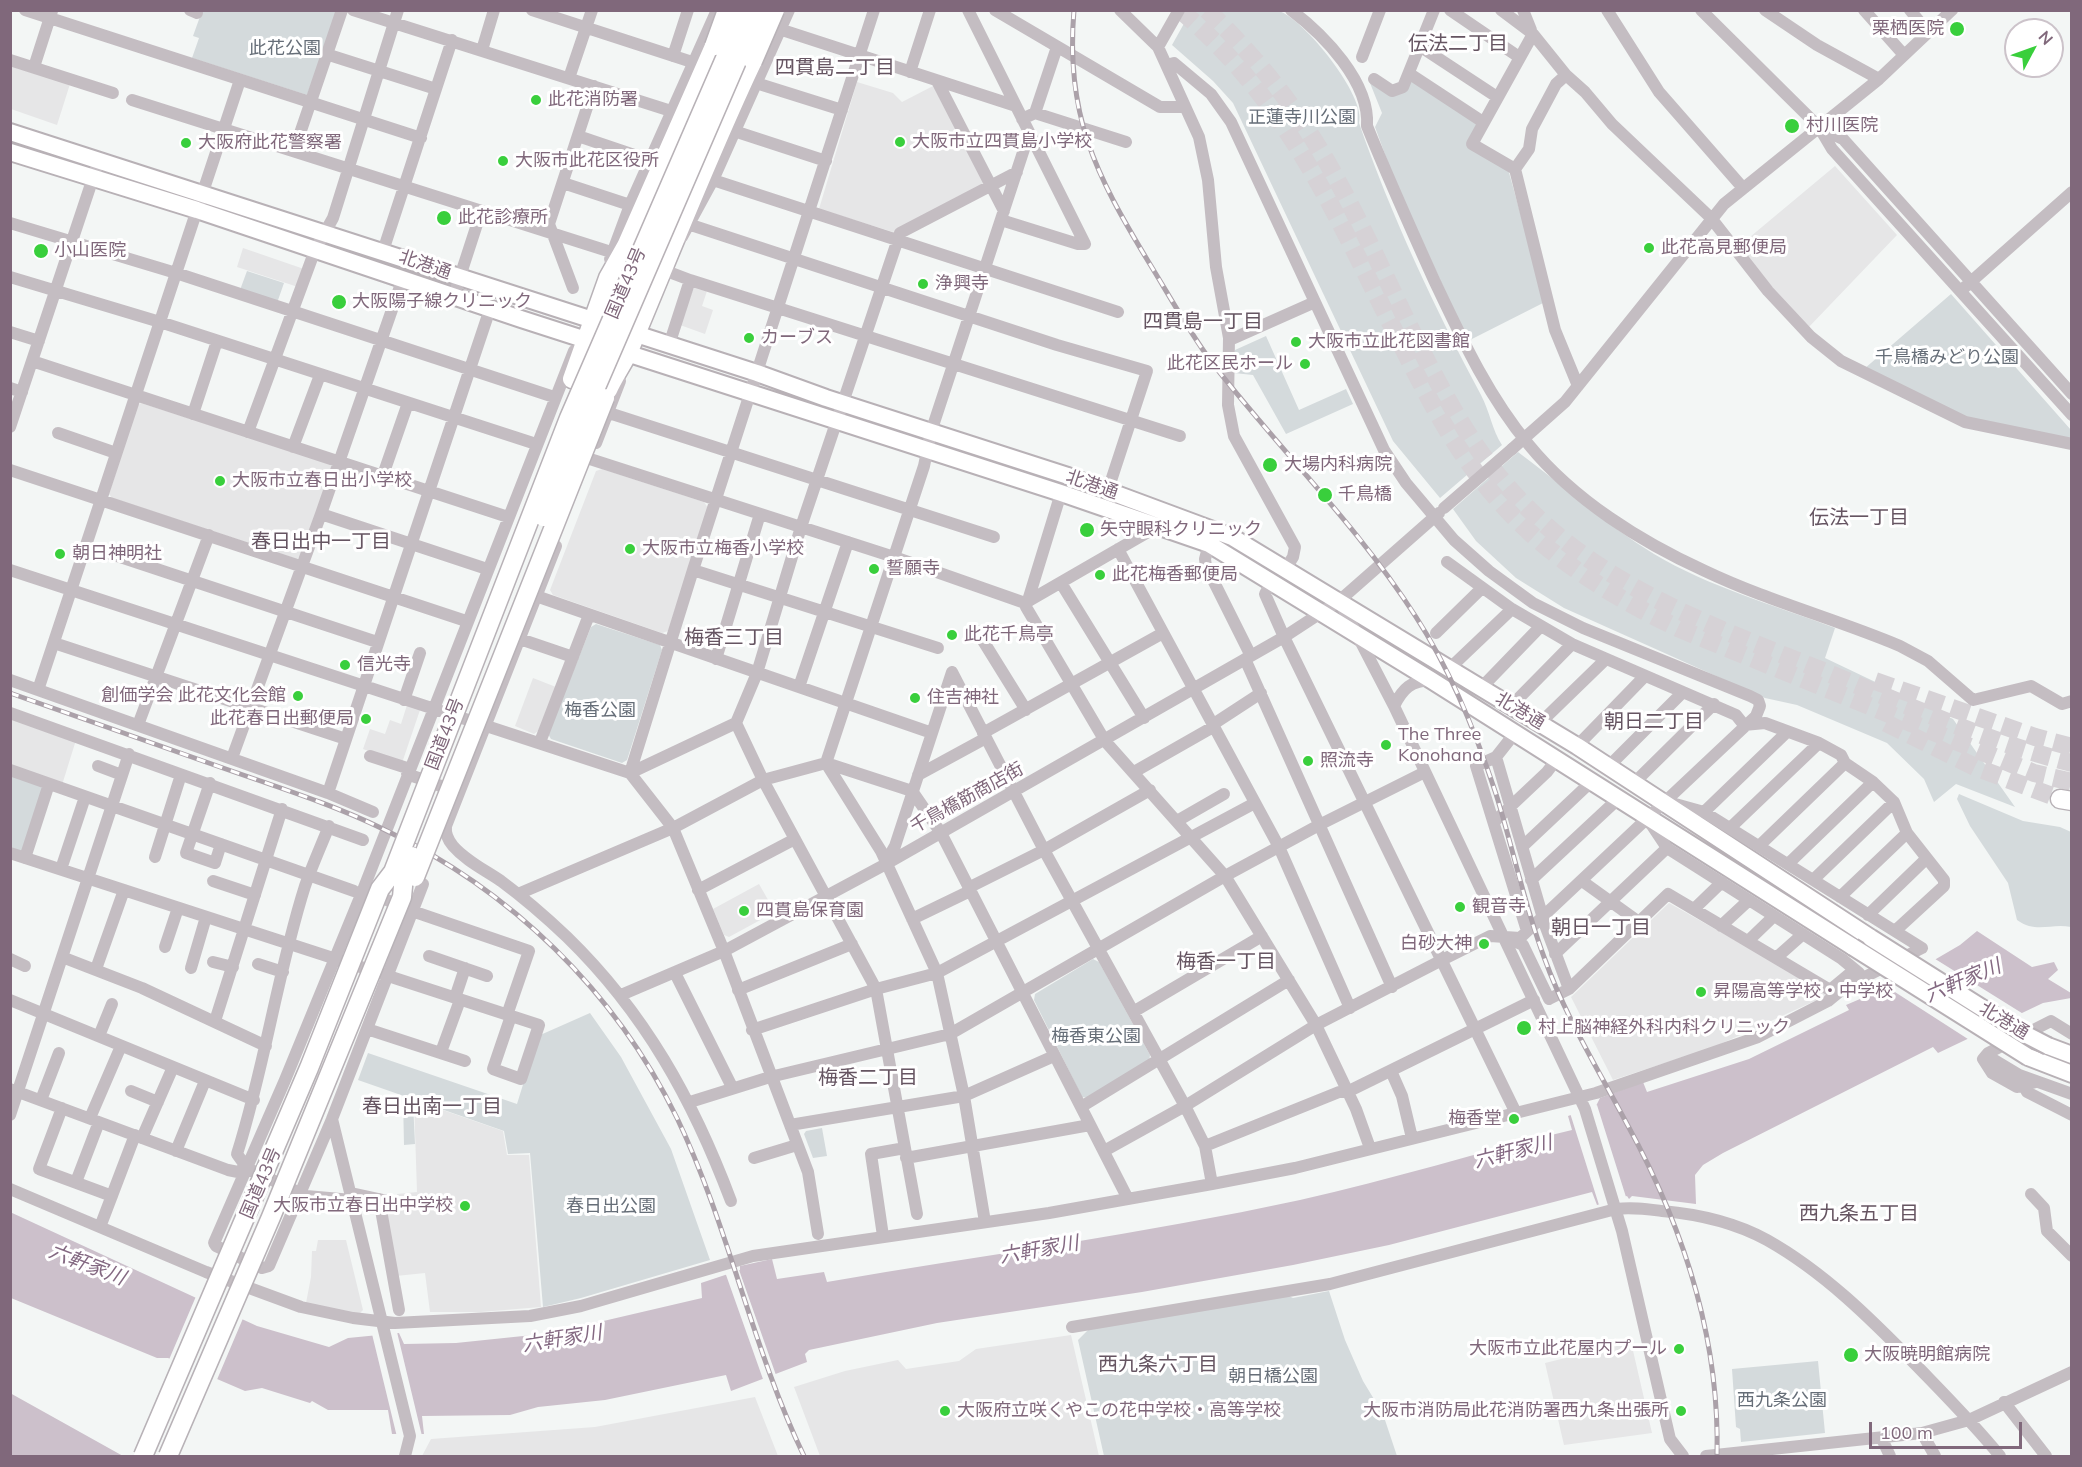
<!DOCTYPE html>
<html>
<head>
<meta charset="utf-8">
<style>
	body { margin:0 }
	#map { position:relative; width:2082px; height:1467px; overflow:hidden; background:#f3f6f5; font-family:Mulish,sans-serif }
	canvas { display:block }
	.frame { position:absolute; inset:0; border:12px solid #80687b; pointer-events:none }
	.north { position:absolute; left:2004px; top:18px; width:60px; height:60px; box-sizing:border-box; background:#fff; border:2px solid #ccc3ca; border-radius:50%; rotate:49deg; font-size:16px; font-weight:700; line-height:24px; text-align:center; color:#80687b }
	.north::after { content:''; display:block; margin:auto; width:21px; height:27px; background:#39cf3c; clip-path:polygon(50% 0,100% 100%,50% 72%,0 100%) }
	.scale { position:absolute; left:1869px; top:1422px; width:153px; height:27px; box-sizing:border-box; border:3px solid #80687b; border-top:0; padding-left:8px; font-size:18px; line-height:21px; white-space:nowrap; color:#80687b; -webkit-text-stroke:4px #fff; paint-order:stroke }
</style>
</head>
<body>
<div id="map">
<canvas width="2082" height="1467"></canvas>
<div class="frame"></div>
<div class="north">N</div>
<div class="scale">100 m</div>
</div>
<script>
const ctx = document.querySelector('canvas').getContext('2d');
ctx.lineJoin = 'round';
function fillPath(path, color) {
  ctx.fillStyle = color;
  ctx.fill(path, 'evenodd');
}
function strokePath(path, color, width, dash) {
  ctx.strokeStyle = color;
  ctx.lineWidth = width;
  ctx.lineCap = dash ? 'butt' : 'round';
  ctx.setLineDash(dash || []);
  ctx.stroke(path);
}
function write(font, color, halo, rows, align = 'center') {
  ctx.font = font + ' Mulish,"Noto Sans JP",sans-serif';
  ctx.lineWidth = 6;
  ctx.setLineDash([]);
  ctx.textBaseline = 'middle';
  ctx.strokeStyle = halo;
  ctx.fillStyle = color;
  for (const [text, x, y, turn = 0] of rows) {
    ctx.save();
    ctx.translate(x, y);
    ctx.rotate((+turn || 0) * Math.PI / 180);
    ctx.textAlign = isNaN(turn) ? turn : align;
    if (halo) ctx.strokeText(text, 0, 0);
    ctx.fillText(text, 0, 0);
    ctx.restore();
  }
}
fillPath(new Path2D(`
	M11,65L70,84L57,125L11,109Z
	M857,82L893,93L902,102L933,86L984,182L982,185L893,232L819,209Z
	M1835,166L1897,235L1807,329L1738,247Z
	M243,248L304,269L298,287L237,267Z
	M694,287L707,291L702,306L713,310L705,334L680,325Z
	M141,403L329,463L332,468L301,556L297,559L112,498L109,494L137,406Z
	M602,469L704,502L708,508L668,631L662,633L553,595L550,590L596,471Z
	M533,678L556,687L538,731L534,734L515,726Z
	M407,705L420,710L402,763L363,749L370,729L385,734L390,720L401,724Z
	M11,718L76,740L62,785L11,767Z
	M759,884L775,912L729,937L724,935L713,909Z
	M1669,903L1830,994L1714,1047L1613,1080L1571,997Z
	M414,1100L503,1131L507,1155H529L541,1307L481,1312H430L425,1273L396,1276L383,1209L397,1210V1194L417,1192Z
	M318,1240H346L363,1310L359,1314L306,1303L311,1277L312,1251H316Z
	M1071,1335L1099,1456H820L794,1387L845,1371L898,1360L906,1369L959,1361L976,1349Z
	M1631,1342L1652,1433L1564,1445L1545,1363Z
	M755,1397L778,1456H422L431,1439L595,1427Z`), '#e6e6e7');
fillPath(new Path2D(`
	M335,10L337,14L307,95L192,58L199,38L193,36L202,11Z
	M1191,11C1208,11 1266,6 1279,11C1304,19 1367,97 1359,123C1390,213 1436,311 1481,395C1490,412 1492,430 1502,445L1440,498L1393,441L1233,103L1213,81L1172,45Z
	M1368,78L1393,94L1413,81L1478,122L1469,144L1508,169L1545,302L1468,341L1394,179L1375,127L1382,113Z
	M247,271L284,283L277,303L240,290Z
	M1951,294L2071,430V440L1963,418L1864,369Z
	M1266,336L1299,410L1346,389L1353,404L1286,434L1253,375L1234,373L1235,350Z
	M1518,452C1564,486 1605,524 1654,554C1709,587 1774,605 1835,628L1825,658L1953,719L2015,807L1956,784L1934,802L1924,779L1887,743L1797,705L1765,698L1564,608L1516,578L1476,541L1453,509Z
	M596,624L660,645L662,650L627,760L622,763L551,739L548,734L591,627Z
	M10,775L44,787L24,849L20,851L11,847Z
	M1959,794L2023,821L2060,827L2071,832V927C2050,923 2037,934 2017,920L2008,883L1970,826L1957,799Z
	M1093,959L1099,962L1150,1055L1149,1062L1088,1098L1082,1097L1034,1000L1035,994Z
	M590,1013L621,1057L671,1149L710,1260L581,1298L543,1307L530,1153L508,1154L504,1131L358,1080L368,1053L517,1104L538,1036Z
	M403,1098L413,1102L415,1144L404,1145Z
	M822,1128L827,1156L813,1158L804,1134L806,1131Z
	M1329,1291L1345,1340L1363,1381L1383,1414L1397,1456H1104L1078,1340L1090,1328L1284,1294L1293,1298Z
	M1818,1361L1825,1433L1741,1442L1740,1429L1736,1427L1732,1369Z`), '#d4dadc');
fillPath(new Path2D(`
	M1977,931L2032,967L2054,962L2058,970L2048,979L2071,993V998L2043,1003L1938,1053L1933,1047L1723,1153L1703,1165L1695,1175L1696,1204L1632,1196L1629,1199L1627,1196L1597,1205L1592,1192L1389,1245L1293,1265L1142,1292L937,1323L809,1350L805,1354L807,1362L731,1391L726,1375L605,1400L538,1407L510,1415L422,1416L424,1434H392L388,1410H328L312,1401L310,1403L262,1388L245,1391L168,1358H157L11,1298L10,1212L257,1326L329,1347L348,1338L399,1333L404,1344L456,1343L552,1333L702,1298L701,1283L740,1270V1266L772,1259L777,1279L824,1272L827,1282C984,1255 1143,1234 1300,1200C1391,1180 1481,1151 1572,1130L1568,1116L1596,1106L1600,1098L1643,1082L1647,1092L1749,1059L1849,1010L1846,1005L1888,987L1960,945Z
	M10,1393L123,1456H11Z`), '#ccc0cb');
fillPath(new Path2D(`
	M1932,957L2025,1015L1971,1041L1884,985Z
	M1597,1105L1626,1197L1599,1205L1570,1113Z
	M738,1267L777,1378L764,1382L725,1272Z
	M197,1294L244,1316L216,1382L168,1362Z
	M397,1332L422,1436L397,1437L372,1334Z`), '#f3f6f5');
strokePath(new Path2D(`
	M1180,10C1290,103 1336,216 1399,340C1425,392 1451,443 1488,488C1540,552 1606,594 1680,629L2034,773L2072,782
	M1207,10C1242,44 1274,80 1301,120C1365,216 1402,326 1462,424C1553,575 1692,617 1845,680C1919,710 1994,744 2072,763
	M1875,681L2035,737L2072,747
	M1886,723L1975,767L2060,799`), '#d6d2d6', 18, [18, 9]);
const major = new Path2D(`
	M10,132L757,373L826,398L1068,476L1232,537L1577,746L1871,938
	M10,152L197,210L521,319L1061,493L1209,544L1431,680L1853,947
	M2048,1046L2072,1055
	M2028,1057L2072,1074`);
const highway = new Path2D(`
	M572,379L608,278L626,246L714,46L723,36
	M608,390C614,376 623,364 629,351C670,254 708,156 753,61
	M2060,799L2072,801`);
strokePath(major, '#b8b1b6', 20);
strokePath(highway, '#b8b2b7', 21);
strokePath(new Path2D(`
	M25,10L421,138
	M190,10L197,13
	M353,10L671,111
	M532,10L692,62
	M968,10L1085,244H1078L1001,220
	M995,10L1160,107H1184
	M1120,10L1158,47L1199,137L1208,180L1216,267L1229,338L1228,405L1234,436L1295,547L1293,557L1286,568
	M1291,10C1324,35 1370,82 1367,126C1388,178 1411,229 1434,280C1461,337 1488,396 1529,445C1574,500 1641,542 1705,571C1768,601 1836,619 1900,646L1928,661L1973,700L2031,686L2062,704L2072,701
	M1450,10L1519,57
	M1501,10L1533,34L1566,75L1585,92L1612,124L1711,218L1768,291L1811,337L1841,361L1965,422L2072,444
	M1523,10L1531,30
	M1607,10L1659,92L1743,188
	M1701,10L1819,127L1832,149L2072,415
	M1765,10L1817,45L1879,79
	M1864,10L1904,55
	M1910,10L1928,32
	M773,27L1016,106
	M1158,47L1179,10
	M1421,47L1497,97
	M482,50L494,10
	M326,54L436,89
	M673,56L688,10
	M1362,57L1380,10
	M10,60L113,93
	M34,67L52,11
	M910,72L930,10
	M1410,74L1483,122
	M1566,75L1556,84L1532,129L1529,149L1515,169L1555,330L1578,386
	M569,78L592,10
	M1374,79L1392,91L1403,87L1434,10
	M937,81L1004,211
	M756,83L842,110
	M132,100L611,252
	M1035,113L1057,47
	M1022,119L1035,113L1126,142
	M1820,128L1843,139L2072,394
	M734,131L826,161
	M578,136L649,160
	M294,151L342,10
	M1515,169L1472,144L1533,34
	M713,180L1118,312
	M563,183L630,205
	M10,223L176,273L554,397
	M691,225L1057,345L1147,371L1108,490
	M682,237L713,180L789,10
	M383,251L452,40
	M610,259L630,205L717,10
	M664,264L661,269L690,280L1180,436
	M10,277L160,322L536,444
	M1965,287L2072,192
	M573,288L549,224L594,86
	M454,295L481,212
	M10,332L39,341
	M1229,338H1234L1315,302
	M669,345L690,280
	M32,361L508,517
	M10,388L22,392
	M609,413L994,537
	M193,414L217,341
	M10,427L99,160
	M248,432L315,250L333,218L398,10
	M58,433L116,453
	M596,443L620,381
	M293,447L320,375
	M1512,449L1565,402L1724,204L1879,79L1952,10
	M590,459L894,557L1025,603
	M10,470L466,621
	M383,475L408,403
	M1061,493L1026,607L1105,741L1225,876L1316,1025L1356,1109L1370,1148
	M321,514L487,569
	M1211,536L1205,559L1206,566L1251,656
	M87,546L377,642
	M556,546L446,826C445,834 448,840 453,846C466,861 485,870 501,881C524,898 546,917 567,937C645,1013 693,1100 731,1201
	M1118,549L1279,847L1350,1008
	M1447,562L1512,609L1572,644L1736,715L1744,725L1765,723L1819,743L1841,755L1845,763L1873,782L1894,802L1907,833L1944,880V886L1895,931
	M10,570L630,773L673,828L724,951L808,1172L818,1234
	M693,570L938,648
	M1272,581L1265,594L1284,637L1515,1111
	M1061,583L1144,718
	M536,596L932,733
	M1340,602L1394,706L1585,1109L1622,1231L1670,1439L1683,1456
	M1025,603L1148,532L1151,523
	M977,631L1026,710
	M1436,633L1482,588
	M520,639L573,657
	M54,643L346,739
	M716,659L760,514
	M1245,659L1392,987
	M1450,668L1512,609
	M952,672L1044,850L1185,1106L1205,1146L1212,1184
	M10,680L328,793L373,812
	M799,687L848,542
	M1482,687L1540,627
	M38,690L240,80
	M404,700L420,653
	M1394,706C1403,688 1411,681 1431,680
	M1511,706L1572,644
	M10,713L363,840
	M736,723L763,780L876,989L917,1214
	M1540,723L1605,660
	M138,725L209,535
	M1212,725L1261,693
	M983,733L1163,633
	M1515,733L1496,757L1476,766L1527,931
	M540,742L589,615
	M1577,746L1644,677
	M370,756L410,769
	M1496,757L1545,925L1569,989
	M232,758L321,514L403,278
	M826,763L924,466L931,432L1029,134
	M826,763L881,851L937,973L964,1096L985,1222
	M98,766L122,775
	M1609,766L1683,692
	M10,770L354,891
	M1134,772L1213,727
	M630,773L693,570L874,10
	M630,773L736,723L757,673L801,527L900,233L1017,172
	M407,774L455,791
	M918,775L986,738
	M1635,782L1714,704
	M210,783L186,853L215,863L221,844
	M328,793L490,309
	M1668,802L1704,812L1922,948
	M1704,812L1787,732
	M1177,821L1224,794
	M1649,821L1667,848L1842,959L1859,973
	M1494,822L1547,772L1556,760
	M329,826C321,846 312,866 305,886C277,974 265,1066 237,1154L247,1168L306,1196L352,1200
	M1730,828L1819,743
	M1759,846L1845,763
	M1522,847L1591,782
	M10,853C187,911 363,968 539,1025L521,1079L493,1069L511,1016
	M155,857L179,781
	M25,858L49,784
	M886,862L895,846L952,672
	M1788,864L1873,782
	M61,869L85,797
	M1531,880L1618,799
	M1813,880L1894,802
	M213,881L255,895
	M1582,881L1639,922
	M968,888L1044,850L1150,790
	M698,890L795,839
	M371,893L412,911L529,951L507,1015
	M518,894L673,828L763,780L826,763L912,791L941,833L1128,1199
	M1840,897L1907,833
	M1694,909L1722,882
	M1868,915L1926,859
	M912,919L970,891
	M1721,926L1749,900
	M1510,939L1523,945L1549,999L1569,989L1668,894L1830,990L1854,970
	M1748,941L1774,916
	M165,947L178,908
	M1555,954L1667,848
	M429,956L487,976
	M62,957L142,988L266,1046
	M1776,958L1803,934
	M10,959L25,966
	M213,962L233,967
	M258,964L283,972
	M191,968L206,917
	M96,969L124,890
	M675,973L732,1087
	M738,990L852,944
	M621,995L724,951L886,864L1284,637L1339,601L1439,513
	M455,998L465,968
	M10,1000L254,1100
	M1133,1012L1262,936
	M215,1021L282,809
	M367,1029L465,1061
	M752,1030L876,989L937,973L1253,804
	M99,1036L112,1004
	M441,1052L460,1000
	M1988,1053L1989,1057L2019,1075L2072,1094
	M1391,1071L1402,1096L1412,1138
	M2020,1079L2027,1092L2072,1115
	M2036,1082L2017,1087L1992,1073L1983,1059L1988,1053L2051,1021L2072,1034
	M10,1089L228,1170L238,1172L247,1168
	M131,1091L158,1102
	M41,1100L59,1053
	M690,1102L770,1077L950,1034L1225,876L1321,824L1425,772
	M1081,1107L1289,980
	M62,1108L39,1169L112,1196
	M10,1115L129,754
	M90,1118L121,1046
	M332,1119L269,1266L262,1268L216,1246L214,1243L285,1080L363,890L574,351
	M790,1125L964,1096L1054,1056
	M142,1138L173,1067
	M1205,1146L1339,1092H1347L1534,1000
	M176,1151L205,1081
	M1104,1151L1185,1106L1316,1025L1442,960L1490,936L1520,938L1756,716L1760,706L1758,700L1750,696L1583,628L1533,603L1489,571L1454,540L1406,483L1384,450L1231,122L1211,94L1174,63L1167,65
	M754,1158L797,1145
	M906,1158L1090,1125
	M76,1182L99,1122
	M10,1189L206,1272L301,1307L353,1318L395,1323L530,1316L581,1306L753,1256L1049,1213L1212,1184L1295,1168L1596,1093L1758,1037L1828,1001L1845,987L1922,948
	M351,1193L397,1203
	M2031,1194L2044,1208L2047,1231L2072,1256
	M379,1199L399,1310
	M100,1227L135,1135
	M883,1236L871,1154L905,1148
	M1072,1327L1330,1284L1616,1209C1632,1207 1646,1209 1662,1211C1697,1214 1736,1223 1767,1240C1824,1272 1871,1319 1917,1366C1945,1395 1974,1424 2000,1456
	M2004,1402L2046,1456
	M1922,1433L1935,1456
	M1882,1439L1890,1456
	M405,1456L410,1436L332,1119L423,884
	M1706,1456L1922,1433L1969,1420L2072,1372`), '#c4bdc2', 12);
strokePath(major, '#fff', 16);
strokePath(highway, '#fff', 18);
const rail = new Path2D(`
	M1074,10C1065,115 1096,175 1148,261C1169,295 1189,332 1213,364C1279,449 1358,526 1416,617C1451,671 1476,733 1496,794C1513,848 1524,904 1544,957C1565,1016 1598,1069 1627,1124C1683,1226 1720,1339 1717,1456
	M10,693C81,718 152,743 223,768C277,787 332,804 383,829C511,890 615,991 677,1118C729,1227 752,1348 804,1456`);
strokePath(rail, '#aba1a9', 5);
strokePath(rail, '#fff', 3, [9]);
const majorBridge = new Path2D(`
	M1871,938L2017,1030L2048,1046
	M1853,947L2028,1057`);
const highwayBridge = new Path2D(`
	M714,46L727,10
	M753,61L775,10
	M543,517L581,422L759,10
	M415,877L605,398
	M143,1456L309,1068L380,889L393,872L569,418L746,10
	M168,1456L271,1217L402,897L404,876L412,856`);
strokePath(majorBridge, '#b8b1b6', 20, []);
strokePath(highwayBridge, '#b8b2b7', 21, []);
strokePath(new Path2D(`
	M1444,508L1512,449`), '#c4bdc2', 12);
strokePath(majorBridge, '#fff', 16);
strokePath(highwayBridge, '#fff', 18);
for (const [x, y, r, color] of [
	[1957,29,8,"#39cf3c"],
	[536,100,6,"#39cf3c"],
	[1792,126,8,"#39cf3c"],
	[900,142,6,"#39cf3c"],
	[186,143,6,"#39cf3c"],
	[503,161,6,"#39cf3c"],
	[444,218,8,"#39cf3c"],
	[1649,248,6,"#39cf3c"],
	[41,251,8,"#39cf3c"],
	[923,284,6,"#39cf3c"],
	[339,302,8,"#39cf3c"],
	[749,338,6,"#39cf3c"],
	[1296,342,6,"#39cf3c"],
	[1305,364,6,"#39cf3c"],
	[1270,465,8,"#39cf3c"],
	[220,481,6,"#39cf3c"],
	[1325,495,8,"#39cf3c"],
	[1087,530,8,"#39cf3c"],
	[630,549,6,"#39cf3c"],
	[60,554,6,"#39cf3c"],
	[874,569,6,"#39cf3c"],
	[1100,575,6,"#39cf3c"],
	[952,635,6,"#39cf3c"],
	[345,665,6,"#39cf3c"],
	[298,696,6,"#39cf3c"],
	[915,698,6,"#39cf3c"],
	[366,719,6,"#39cf3c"],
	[1386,745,6,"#39cf3c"],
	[1308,761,6,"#39cf3c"],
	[1460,907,6,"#39cf3c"],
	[744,911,6,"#39cf3c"],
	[1484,944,6,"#39cf3c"],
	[1701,992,6,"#39cf3c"],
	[1524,1028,8,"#39cf3c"],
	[1514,1119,6,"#39cf3c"],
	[465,1206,6,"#39cf3c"],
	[1679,1349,6,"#39cf3c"],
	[1851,1355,8,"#39cf3c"],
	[945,1411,6,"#39cf3c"],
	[1681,1411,6,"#39cf3c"]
]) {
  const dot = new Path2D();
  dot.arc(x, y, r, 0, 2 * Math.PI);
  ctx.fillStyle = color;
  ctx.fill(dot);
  strokePath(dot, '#fff', 2);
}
write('18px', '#80687b', '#fff', [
	["栗栖医院",1944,29,"right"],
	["此花消防署",548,100],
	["村川医院",1806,126],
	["大阪市立四貫島小学校",912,142],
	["大阪府此花警察署",198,143],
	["大阪市此花区役所",515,161],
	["此花診療所",458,218],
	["此花高見郵便局",1661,248],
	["小山医院",54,251],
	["浄興寺",935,284],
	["大阪陽子線クリニック",352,302],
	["カーブス",761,338],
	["大阪市立此花図書館",1308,342],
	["此花区民ホール",1293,364,"right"],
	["大場内科病院",1284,465],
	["大阪市立春日出小学校",232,481],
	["千鳥橋",1338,495],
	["矢守眼科クリニック",1100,530],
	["大阪市立梅香小学校",642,549],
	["朝日神明社",72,554],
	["誓願寺",886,569],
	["此花梅香郵便局",1112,575],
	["此花千鳥亭",964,635],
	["信光寺",357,665],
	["創価学会 此花文化会館",286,696,"right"],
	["住吉神社",927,698],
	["此花春日出郵便局",354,719,"right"],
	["The Three",1398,735],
	["Konohana",1398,756],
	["照流寺",1320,761],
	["観音寺",1472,907],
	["四貫島保育園",756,911],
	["白砂大神",1472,944,"right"],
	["昇陽高等学校・中学校",1713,992],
	["村上脳神経外科内科クリニック",1538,1028],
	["梅香堂",1502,1119,"right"],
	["大阪市立春日出中学校",453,1206,"right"],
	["大阪市立此花屋内プール",1667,1349,"right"],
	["大阪暁明館病院",1864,1355],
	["大阪府立咲くやこの花中学校・高等学校",957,1411],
	["大阪市消防局此花消防署西九条出張所",1669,1411,"right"]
], 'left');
write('18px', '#666e78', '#fff', [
	["此花公園",285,49],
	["正蓮寺川公園",1302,118],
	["千鳥橋みどり公園",1947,358],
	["梅香公園",600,711],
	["梅香東公園",1096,1037],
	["春日出公園",611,1207],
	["朝日橋公園",1273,1377],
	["西九条公園",1782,1401]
]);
write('18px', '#80687b', '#fff', [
	["北港通",425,265,19],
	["国道43号",626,283,-67],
	["北港通",1092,485,19],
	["北港通",1520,711,31],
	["国道43号",445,734,-69],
	["千鳥橋筋商店街",967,798,-29],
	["北港通",2004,1021,31],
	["国道43号",261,1183,-67]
]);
write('20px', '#665562', '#fff', [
	["伝法二丁目",1458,44],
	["四貫島二丁目",835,68],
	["四貫島一丁目",1203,322],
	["伝法一丁目",1859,518],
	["春日出中一丁目",321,542],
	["梅香三丁目",734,638],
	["朝日二丁目",1654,722],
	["朝日一丁目",1601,928],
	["梅香一丁目",1226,962],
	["梅香二丁目",868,1078],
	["春日出南一丁目",432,1107],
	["西九条五丁目",1859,1214],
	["西九条六丁目",1158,1365]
]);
write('italic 20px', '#846982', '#fff', [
	["六軒家川",1963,981,-23],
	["六軒家川",1513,1152,-14],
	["六軒家川",1039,1250,-10],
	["六軒家川",87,1265,21],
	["六軒家川",562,1339,-9]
]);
</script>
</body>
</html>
